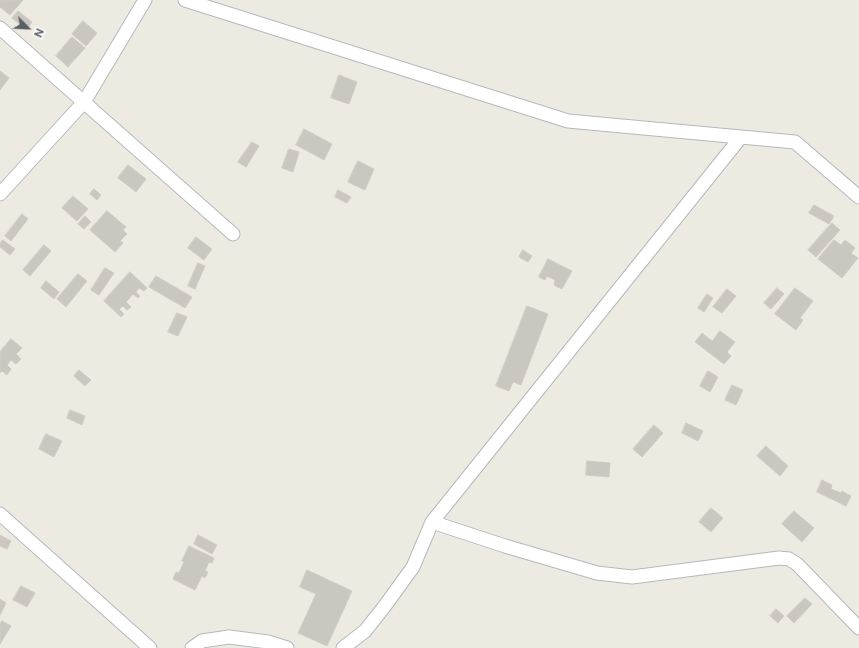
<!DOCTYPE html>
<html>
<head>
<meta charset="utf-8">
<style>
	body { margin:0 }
	#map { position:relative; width:859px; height:648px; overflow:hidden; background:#edeae2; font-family:"Public Sans",sans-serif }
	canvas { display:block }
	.north { position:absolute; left:8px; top:8px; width:40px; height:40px; -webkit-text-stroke:3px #fff; paint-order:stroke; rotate:114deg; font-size:11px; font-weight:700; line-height:16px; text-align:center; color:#5a5f63 }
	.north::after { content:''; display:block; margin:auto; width:14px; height:18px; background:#5a5f63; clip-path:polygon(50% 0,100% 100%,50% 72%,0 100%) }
</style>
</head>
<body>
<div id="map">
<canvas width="859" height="648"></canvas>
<div class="north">N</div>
</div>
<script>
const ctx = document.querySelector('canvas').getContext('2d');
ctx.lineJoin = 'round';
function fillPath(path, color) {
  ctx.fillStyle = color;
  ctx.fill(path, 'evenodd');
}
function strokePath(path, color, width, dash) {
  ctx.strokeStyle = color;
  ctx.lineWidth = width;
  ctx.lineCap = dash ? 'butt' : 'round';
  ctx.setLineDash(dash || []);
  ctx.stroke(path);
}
const building = new Path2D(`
	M0,0H23L10,15L0,7Z
	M18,11L32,22L26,30L12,18Z
	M83,21L97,33L86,46L72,34Z
	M72,37L85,48L68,67L56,56Z
	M0,71L9,78L0,90Z
	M339,75L357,82L349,104L331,98Z
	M304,129L332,144L324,160L296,145Z
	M252,142L259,146L246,167L238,162Z
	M289,149L299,152L293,172L282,168Z
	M358,161L374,169L365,190L348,182Z
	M128,165L146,179L136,192L118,178Z
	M94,189L101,195L97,200L90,194Z
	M338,190L351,197L347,203L335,197Z
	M73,196L88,209L77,221L62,208Z
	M814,205L834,216L829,224L809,213Z
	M107,211L126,227L123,230L127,234L120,241L123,243L115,252L90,230Z
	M22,214L28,219L11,241L5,236Z
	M85,216L91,222L84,229L78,224Z
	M832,223L840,230L816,257L808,250Z
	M196,237L212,249L204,260L188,248Z
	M3,240L15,249L10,255L0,247V243Z
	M834,240L841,245L845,240L855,248L851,253L858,258L842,278L818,259Z
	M44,245L51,251L30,276L23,270Z
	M523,250L532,256L528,262L519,257Z
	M548,259L572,271L562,289L554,285L555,280L547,276L545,280L539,277Z
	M198,263L205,266L195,289L188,286Z
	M105,268L114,273L99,295L91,290Z
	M130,272L147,288L144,291L139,288L136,292L140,296L138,298L133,294L126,302L131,307L127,310L123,306L119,309L124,314L121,317L104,301Z
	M78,274L87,281L66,307L57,299Z
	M156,276L192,297L185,308L149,287Z
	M46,281L59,292L54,299L41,288Z
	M777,288L784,294L771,309L764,303Z
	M795,288L813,301L800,318L803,320L796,330L775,314Z
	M727,289L736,296L722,313L713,307Z
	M707,294L713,298L704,312L698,308Z
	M527,306L548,314L521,385L513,382L509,391L496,386Z
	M177,313L187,317L178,336L168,332Z
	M720,331L735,342L727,352L731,356L724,364L695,342L702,333L712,341Z
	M11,339L22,348L16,354L21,359L16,364L11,360L7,365L11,369L7,375L2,371L0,373V352Z
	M79,370L91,380L85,386L74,376Z
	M708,371L718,377L710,392L700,386Z
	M732,385L743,390L736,405L725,400Z
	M70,410L85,416L82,425L67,418Z
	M686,423L703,431L698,441L682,433Z
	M654,425L663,433L642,457L633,449Z
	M46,434L62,441L54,457L39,449Z
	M766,446L788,466L780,476L757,456Z
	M587,461L610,463L609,477L586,475Z
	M822,480L832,485L831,489L841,493L842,491L851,496L846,506L817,492Z
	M711,508L723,518L711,532L699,522Z
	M794,511L814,528L802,542L782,524Z
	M0,535L11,541L7,549L0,546Z
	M198,535L217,545L212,554L194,544Z
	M189,546L214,558L212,563L209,562L205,571L208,572L205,578L202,576L195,590L173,579L176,572L179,573L184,562L182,561Z
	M307,570L352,591L327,646L298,633L316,594L300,587Z
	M21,586L35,593L27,607L13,600Z
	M805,598L812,604L794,623L787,616Z
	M0,599L6,603L0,615Z
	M776,609L784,616L778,623L770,616Z
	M2,621L11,626L0,644V624Z`);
fillPath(building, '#cac7c1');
strokePath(building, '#d2cbc1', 1);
const minor = new Path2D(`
	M185,0L568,121L795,142L859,197
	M0,28L233,234
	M0,194L84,102L145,0
	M0,514L150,648
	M432,522L741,137
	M192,648L202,641L229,637L268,642L287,648
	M343,648L365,631L384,607L413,567L432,522L505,546L597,573L632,577L779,558L789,559L797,564L859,628`);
strokePath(minor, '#b5b9bc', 15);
strokePath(minor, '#fff', 13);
</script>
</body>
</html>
